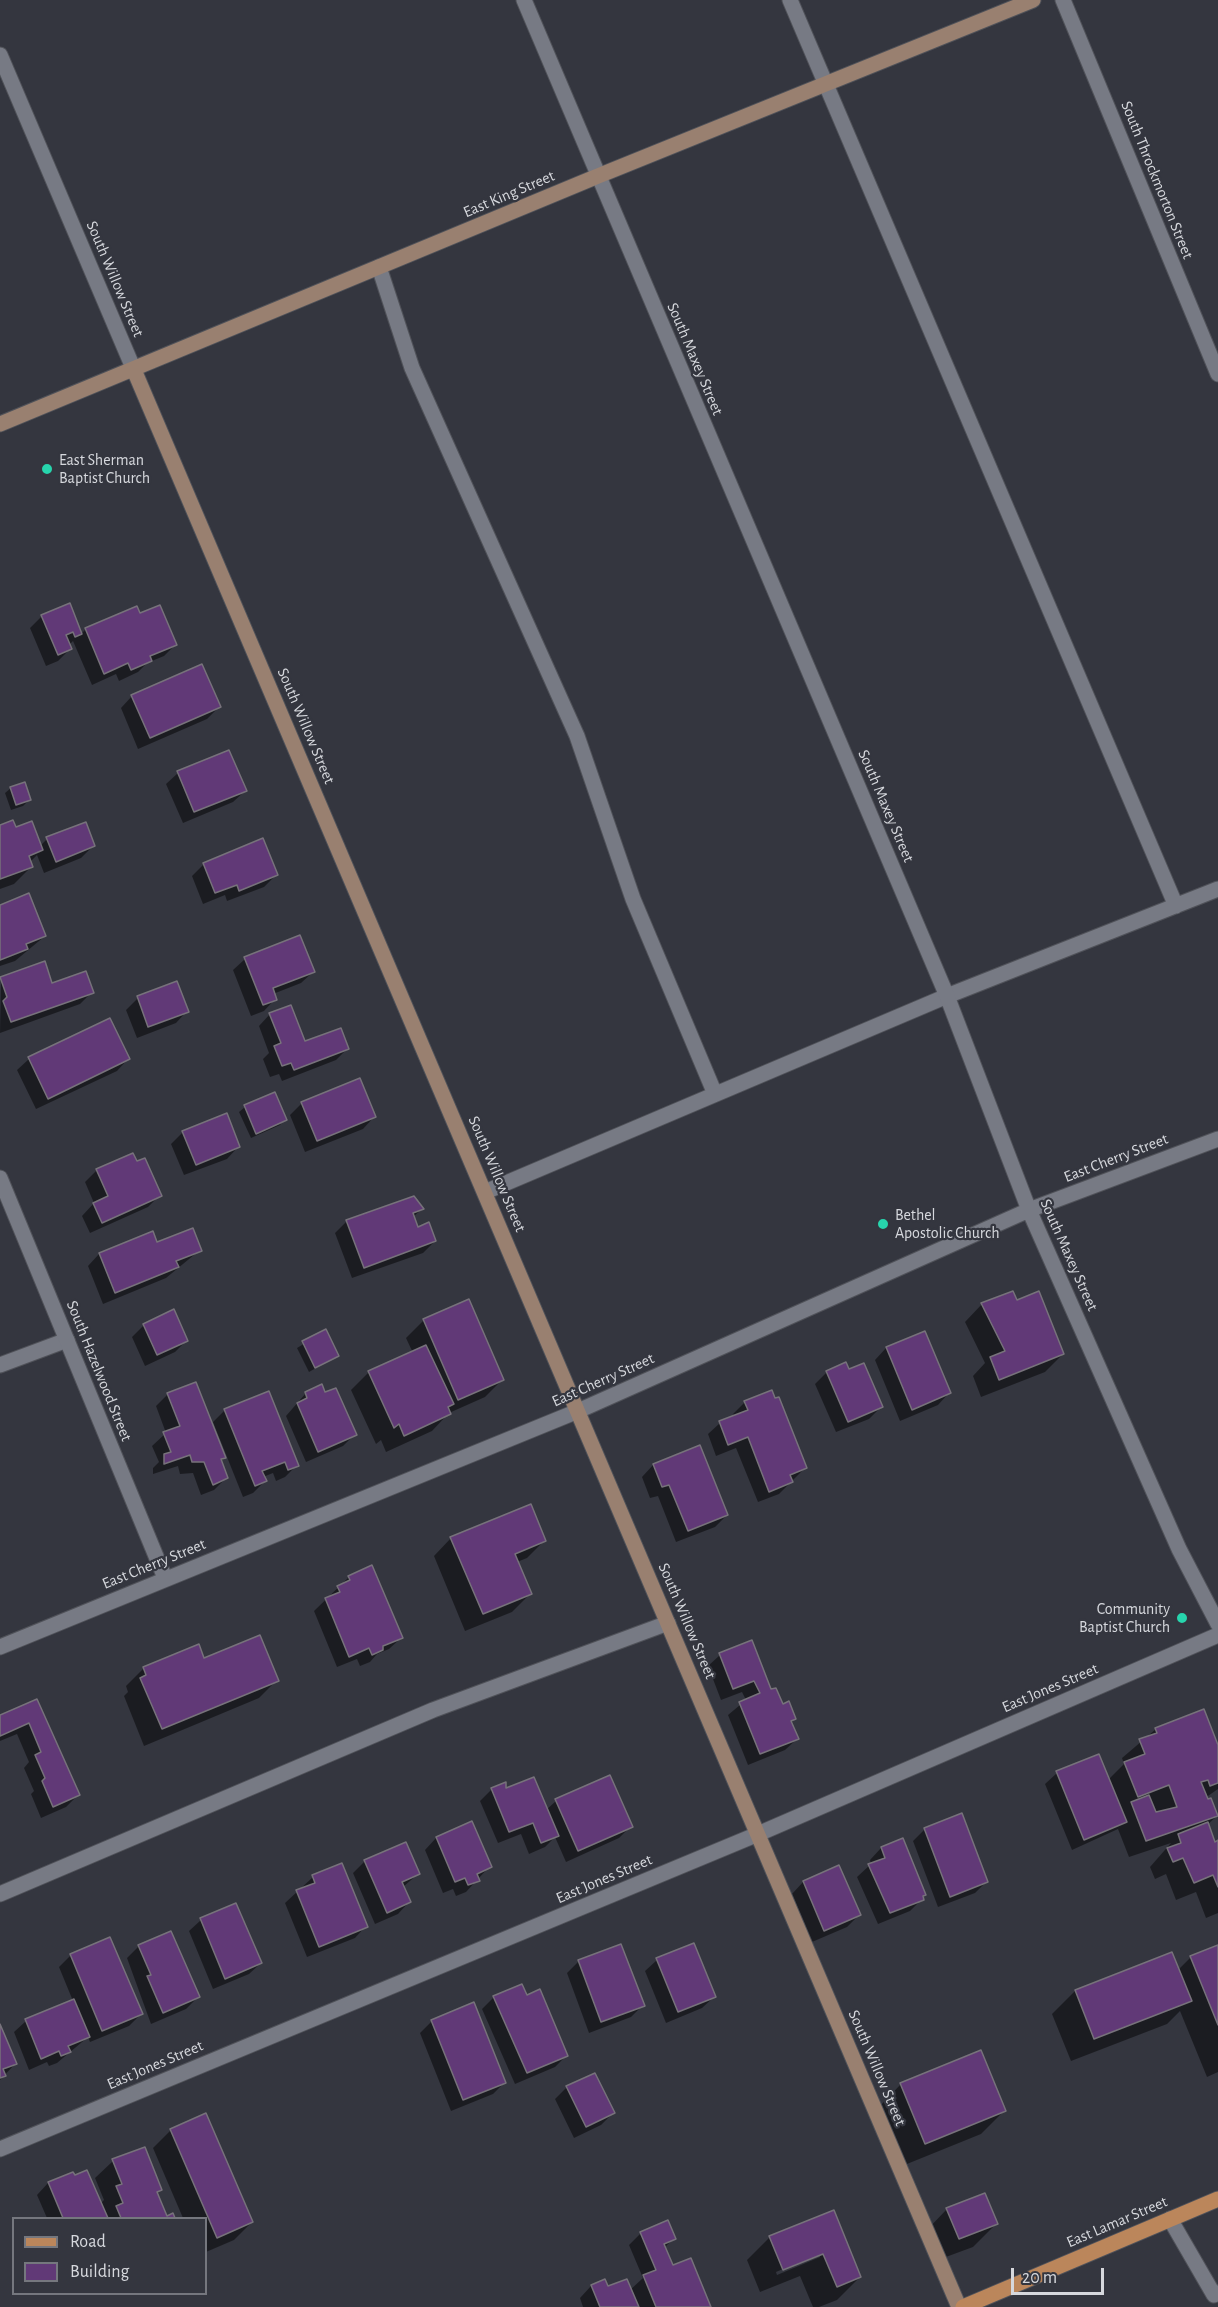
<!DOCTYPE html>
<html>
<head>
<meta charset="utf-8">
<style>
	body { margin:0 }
	#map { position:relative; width:1218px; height:2307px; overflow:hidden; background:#34363f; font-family:"Alegreya Sans",sans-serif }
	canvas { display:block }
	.legend { position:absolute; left:12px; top:2217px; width:195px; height:78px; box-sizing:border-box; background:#34363f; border:2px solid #75777e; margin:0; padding:8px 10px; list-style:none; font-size:18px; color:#d6d8dd }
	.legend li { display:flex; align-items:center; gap:12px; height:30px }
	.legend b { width:30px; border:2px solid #75777e }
	.scale { position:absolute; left:1011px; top:2268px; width:93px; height:27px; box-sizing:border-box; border:3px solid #d6d8dd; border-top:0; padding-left:8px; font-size:18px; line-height:21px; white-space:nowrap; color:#d6d8dd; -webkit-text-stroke:4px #34363f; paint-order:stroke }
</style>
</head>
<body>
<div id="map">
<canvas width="1218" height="2307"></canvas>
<ul class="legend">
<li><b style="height:8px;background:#bb865b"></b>Road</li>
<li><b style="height:16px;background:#613977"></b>Building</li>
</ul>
<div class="scale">20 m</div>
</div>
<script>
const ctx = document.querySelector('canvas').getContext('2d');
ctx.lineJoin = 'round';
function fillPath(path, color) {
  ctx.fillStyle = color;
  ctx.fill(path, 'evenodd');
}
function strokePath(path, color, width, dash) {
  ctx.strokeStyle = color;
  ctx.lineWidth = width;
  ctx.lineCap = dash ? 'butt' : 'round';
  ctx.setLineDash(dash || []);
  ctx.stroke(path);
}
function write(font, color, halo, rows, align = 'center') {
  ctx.font = font + ' "Alegreya Sans",sans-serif';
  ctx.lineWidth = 4.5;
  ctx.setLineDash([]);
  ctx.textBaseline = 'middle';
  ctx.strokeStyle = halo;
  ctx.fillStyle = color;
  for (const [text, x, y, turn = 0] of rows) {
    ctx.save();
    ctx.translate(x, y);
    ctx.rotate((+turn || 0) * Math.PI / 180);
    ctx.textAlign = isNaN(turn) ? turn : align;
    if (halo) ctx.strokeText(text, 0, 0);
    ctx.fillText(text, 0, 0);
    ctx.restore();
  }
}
fillPath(new Path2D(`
	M69,605L80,635L85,630L136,608L139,615L176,644L164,656L147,663L138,672L119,681L116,674L92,685L73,641L69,645L70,649L58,661L46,666L30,628L42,616Z
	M132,696L219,707L207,719L138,749L121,708Z
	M178,773L245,791L233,802L183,823L166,784Z
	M11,788L29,800L23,806L11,810L5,793Z
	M0,826L15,829L40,846L47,839L93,846L81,858L44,873L37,855L30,862L32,866L14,884L0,889Z
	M204,864L276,875L264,887L227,901L225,895L203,904L192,876Z
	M0,906L45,936L15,961L0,966Z
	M299,937L313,972L301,983L273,994L275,999L264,1011L251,1016L233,970L245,959Z
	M1,978L52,985L92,992L80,1004L0,1033Z
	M177,983L187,1011L176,1023L137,1038L126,1010L138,998Z
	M270,1014L305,1043L348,1048L336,1060L282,1081L279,1074L270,1077L263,1059L269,1053L259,1026Z
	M29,1059H128L117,1071L36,1109L17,1070Z
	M302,1103L374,1117L363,1129L305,1152L290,1115Z
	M245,1107L285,1119L280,1125L251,1138L239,1112Z
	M183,1132L238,1147L227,1159L184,1175L171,1144Z
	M132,1154L160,1195L148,1207L90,1233L82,1216L94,1203L85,1182L97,1170Z
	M422,1209L413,1217L417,1228L435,1241L423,1253L352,1278L335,1233L347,1221Z
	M156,1244L200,1250L166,1278L103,1304L88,1266L99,1254Z
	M1016,1302L1063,1354L1045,1372L981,1397L973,1376L985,1363L965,1322L982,1304Z
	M424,1320L503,1379L485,1397L449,1413L432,1431L386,1452L381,1440L376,1444L351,1390L369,1372L413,1353L406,1338Z
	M144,1325L186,1341L175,1352L145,1366L132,1337Z
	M325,1331L337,1356L309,1372L297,1348Z
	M924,1333L949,1393L938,1405L900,1421L875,1360L886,1348Z
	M849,1371L881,1407L869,1419L836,1432L815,1384L827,1372Z
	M195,1384L224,1457L220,1461L226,1478L214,1490L201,1495L193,1473L180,1474L178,1466L153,1474V1468L159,1462L152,1446L166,1433L156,1406L167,1395Z
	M306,1393L324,1394L355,1434L343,1446L306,1462L286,1416Z
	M745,1402L805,1468L779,1494L758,1502L736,1448L716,1456L708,1434L720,1423L735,1417L733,1414Z
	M225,1410L297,1465L285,1477L276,1481L273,1473L263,1477L265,1481L253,1493L243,1497L213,1422Z
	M699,1447L727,1515L715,1527L676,1542L658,1496L650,1498L642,1477L653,1465Z
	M451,1538L544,1541L527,1558L517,1562L530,1594L512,1612L465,1631L434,1556Z
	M349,1577L401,1638L389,1649L377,1654L370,1662L360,1666L357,1659L337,1667L314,1611Z
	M720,1655L770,1691L795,1718L791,1723L797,1739L785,1750L748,1765L728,1715L746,1700L742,1692L721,1700L708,1666Z
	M144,1668L277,1680L259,1698L144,1746L124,1696L128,1692L126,1686Z
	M36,1701L78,1795L66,1807L41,1818L31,1794L34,1791L24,1768L29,1762L17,1734L0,1741V1717Z
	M1156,1729L1218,1750V1789L1205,1798L1217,1816L1207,1825L1214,1844L1218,1842V1913L1206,1918L1196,1892L1176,1900L1166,1874L1155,1879L1150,1867L1171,1843L1129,1857L1118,1829L1072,1850L1045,1784L1057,1773L1108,1780L1124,1764L1122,1758Z
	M609,1777L631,1826L619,1838L566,1862L555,1837L545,1847L529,1854L521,1834L498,1843L480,1801L492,1789L504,1791L546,1810L556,1801Z
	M472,1823L490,1866L466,1892L456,1896L453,1889L443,1893L425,1850L436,1838Z
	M925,1829L987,1881L975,1893L938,1907L913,1841Z
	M405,1844L418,1874L403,1887L409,1902L398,1914L375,1924L353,1873L364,1862Z
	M881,1848L922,1899L910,1911L878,1924L857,1877L871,1864L870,1860Z
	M313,1877L366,1926L355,1938L307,1957L285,1903Z
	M803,1882L859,1915L847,1927L812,1942L792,1894Z
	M236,1905L261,1963L249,1974L213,1989L189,1931L201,1920Z
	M139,1946L198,1997L186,2009L151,2024L127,1958Z
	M1218,1946V2072L1207,2077L1180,2011L1167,2024L1071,2061L1052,2014L1075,1991L1171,1954L1178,1970L1191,1957Z
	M71,1955L141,2014L129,2026L90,2042L88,2037L57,2063L49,2066L47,2062L29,2070L14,2032L26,2021L73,2001L59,1967Z
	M657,1960L714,1997L702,2008L666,2023L645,1971Z
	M579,1961L643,2005L631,2017L589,2033L567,1973Z
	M494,1997H526L567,2055L555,2067L515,2084L482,2009Z
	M432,2021L505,2082L493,2094L451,2111L420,2033Z
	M0,2028L15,2064L0,2080Z
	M901,2084L1004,2111L981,2134L902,2166L878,2108Z
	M567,2087L613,2113L601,2125L574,2138L555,2099Z
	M171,2130L252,2222L234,2240L206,2252V2218H183L153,2148Z
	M113,2161L160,2190L156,2194L166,2218L172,2215L173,2218H47L37,2195L48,2183L72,2174L100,2204L104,2200L95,2178Z
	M947,2209L996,2224L973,2247L935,2261L924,2233Z
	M833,2212L860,2277L837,2300L819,2307H813L800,2276L760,2292L747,2260L770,2237ZM820,2253V2257L777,2275L776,2272Z
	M641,2233L674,2238L664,2248L672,2267L709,2307H583L580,2298L591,2286L604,2281L607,2288L630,2290L643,2278L629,2245Z`), '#0007');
const building = new Path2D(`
	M70,603L82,634L75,637L73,632L66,635L72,649L58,655L41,615Z
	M160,605L177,645L150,656L152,661L131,670L128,663L104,674L85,628L137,606L140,613Z
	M202,664L221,707L150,738L131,695Z
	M229,750L247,791L194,812L177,771Z
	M25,782L31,800L16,805L10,787Z
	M13,820L16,827L32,821L43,850L29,856L33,867L0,879V825Z
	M86,822L95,846L56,862L46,837Z
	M263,838L278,875L239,891L237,885L215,893L203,863Z
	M29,893L46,936L26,944L28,949L0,960V905Z
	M300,935L315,972L273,988L277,1000L263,1005L244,957Z
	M45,961L52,983L86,971L94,993L11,1022L3,1001L7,997L0,977Z
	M177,981L189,1012L148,1027L137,996Z
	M291,1005L305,1041L341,1028L349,1049L294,1070L291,1063L282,1066L274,1046L281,1043L269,1013Z
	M110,1018L130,1059L48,1099L28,1057Z
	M360,1078L376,1117L317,1141L301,1102Z
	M275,1092L287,1120L256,1134L244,1105Z
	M227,1113L240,1147L196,1165L182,1131Z
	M133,1153L137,1161L145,1158L162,1196L102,1223L93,1203L108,1196L96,1169Z
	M414,1196L424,1209L413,1213L418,1227L429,1222L436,1241L364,1268L346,1220Z
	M193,1228L202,1251L176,1261L179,1267L115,1293L99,1253L153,1231L157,1242Z
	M1013,1291L1017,1300L1039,1291L1064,1354L999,1380L990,1357L1005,1351L981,1303Z
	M469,1299L504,1380L458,1400L423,1319Z
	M174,1309L188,1341L157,1355L143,1324Z
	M326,1329L339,1356L315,1368L302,1341Z
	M925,1331L951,1393L912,1410L886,1347Z
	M426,1345L454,1404L448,1407L451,1414L404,1436L399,1424L394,1428L368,1371Z
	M846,1362L849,1369L864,1363L883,1407L848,1422L826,1371Z
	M196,1382L226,1458L221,1459L228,1478L213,1485L204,1462H192L190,1455L164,1464V1454L171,1452L163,1432L180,1426L167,1393Z
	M322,1384L325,1392L336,1388L357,1435L318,1452L297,1403L307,1398L305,1392Z
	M772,1390L775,1398L779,1397L807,1468L790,1475L793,1482L769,1492L748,1437L728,1445L719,1421L748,1410L744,1401Z
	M269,1391L299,1466L288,1470L285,1462L262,1471L267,1481L255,1486L224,1409Z
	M700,1445L728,1515L688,1531L669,1485L662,1487L653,1464Z
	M531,1504L546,1541L515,1554L532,1594L483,1614L450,1537Z
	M372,1565L403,1638L383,1646V1650L372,1655L369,1648L349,1657L325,1598L340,1592L337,1586L350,1580L348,1576Z
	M260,1635L279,1681L162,1729L140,1678L146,1675L143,1667L199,1644L204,1658Z
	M752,1640L771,1689L776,1688L783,1704L789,1701L796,1719L791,1721L799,1739L760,1754L739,1702L760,1693L754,1681L733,1689L719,1653Z
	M37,1699L80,1795L53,1807L42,1781L45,1778L35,1755L41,1752L29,1723L0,1736V1715Z
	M1204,1709L1218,1745V1783L1210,1786L1208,1780L1201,1782L1208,1799L1211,1798L1218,1816L1146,1841L1131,1802L1149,1795L1156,1812L1177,1807L1169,1785L1138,1797L1124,1762L1145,1754L1139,1739L1157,1733L1155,1728Z
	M1099,1754L1127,1822L1084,1840L1056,1771Z
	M610,1775L633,1827L578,1851L555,1799Z
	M534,1777L559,1836L541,1843L533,1823L509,1832L491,1788L506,1782V1788Z
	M962,1813L988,1882L950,1897L924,1828Z
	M472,1821L492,1867L477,1874L480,1881L468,1885L465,1878L455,1882L436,1837Z
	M1208,1822L1215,1842L1218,1840V1887L1213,1875L1194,1883L1183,1858L1173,1862L1167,1848L1181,1843L1178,1834Z
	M903,1838L926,1895L923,1896L924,1900L890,1913L868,1864L885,1858L881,1847Z
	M406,1842L420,1874L402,1882L411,1902L387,1913L364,1860Z
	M342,1863L368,1927L319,1947L296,1890L315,1883L312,1875Z
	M839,1865L861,1915L824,1931L803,1881Z
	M236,1903L262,1963L225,1979L200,1918Z
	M171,1931L200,1997L163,2013L147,1976L151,1975L138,1945Z
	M110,1937L143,2014L102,2031L70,1954Z
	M694,1943L716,1997L678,2012L656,1958Z
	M621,1944L645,2006L601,2022L578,1960Z
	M1218,1945V2025L1190,1956Z
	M1172,1952L1192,2001L1094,2039L1075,1990Z
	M522,1984L527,1995L540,1989L568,2056L527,2073L493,1996Z
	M74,1999L90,2037L68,2046L71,2052L61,2056L59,2051L41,2059L25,2019Z
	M474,2002L506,2083L463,2100L431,2020Z
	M0,2024L17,2064L3,2069L6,2076L0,2078Z
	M981,2050L1006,2111L925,2144L900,2083Z
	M595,2073L615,2113L586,2127L566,2086Z
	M206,2113L253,2222L217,2238L170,2129Z
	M145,2147L162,2190L157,2192L167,2216L173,2213L175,2218H121L116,2206L123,2203L116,2186L122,2184L112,2159Z
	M87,2170L108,2218H63L48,2182L73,2172L75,2175Z
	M985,2193L998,2224L959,2239L946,2208Z
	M834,2210L861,2277L837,2287L823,2254L783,2270L769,2236Z
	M668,2220L676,2239L664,2244L673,2265L691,2258L711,2307H656L643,2275L656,2270L640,2232Z
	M605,2279L608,2286L627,2279L639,2307H600L591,2285Z`);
fillPath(building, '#613977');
strokePath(building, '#77727b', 1.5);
const lane = new Path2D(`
	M790,0L1176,906
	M379,267L412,368L577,736L633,899L715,1094
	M485,1192L947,996L1218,889
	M0,1365L67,1340
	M0,1894L433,1710L668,1623
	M1170,2219L1214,2295L1218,2293`);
const street = new Path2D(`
	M524,0L947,996L1029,1210L1179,1549L1218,1624
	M1063,0L1218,374
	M0,55L134,370
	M0,1178L165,1578
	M0,1647L578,1411L1029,1210L1218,1139
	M0,2149L758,1834L1218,1635`);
const secondary = new Path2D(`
	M134,370L959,2307
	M0,424L598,176L1033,0`);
const primary = new Path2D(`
	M963,2307L1218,2199`);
strokePath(lane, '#505259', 17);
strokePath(street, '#505259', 17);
strokePath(secondary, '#505259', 17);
strokePath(primary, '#505259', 17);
strokePath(lane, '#777a84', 15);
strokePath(street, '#777a84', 15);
strokePath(secondary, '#998070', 15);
strokePath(primary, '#bb865b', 15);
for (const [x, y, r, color] of [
	[47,469,6,"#27d5ad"],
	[883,1224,6,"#27d5ad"],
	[1182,1618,6,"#27d5ad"]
]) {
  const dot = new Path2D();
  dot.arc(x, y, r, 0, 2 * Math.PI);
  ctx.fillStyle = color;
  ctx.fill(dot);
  strokePath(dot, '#34363f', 2);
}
write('16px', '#d6d8dd', '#34363f', [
	["South Throckmorton Street",1157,180,68],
	["East King Street",509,194,-23],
	["South Willow Street",115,279,67],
	["South Maxey Street",695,359,67],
	["South Willow Street",306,726,67],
	["South Maxey Street",886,806,67],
	["East Cherry Street",1116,1158,-21],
	["South Willow Street",497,1174,67],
	["South Maxey Street",1069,1255,66],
	["South Hazelwood Street",99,1371,68],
	["East Cherry Street",603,1380,-24],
	["East Cherry Street",154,1564,-22],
	["South Willow Street",687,1621,67],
	["East Jones Street",1050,1688,-23],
	["East Jones Street",604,1879,-23],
	["East Jones Street",155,2065,-23],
	["South Willow Street",877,2068,67],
	["East Lamar Street",1117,2222,-23]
]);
write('16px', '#d6d8dd', '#34363f', [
	["East Sherman",59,460],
	["Baptist Church",59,478],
	["Bethel",895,1215],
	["Apostolic Church",895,1233],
	["Community",1170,1609,"right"],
	["Baptist Church",1170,1627,"right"]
], 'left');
</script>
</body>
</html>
